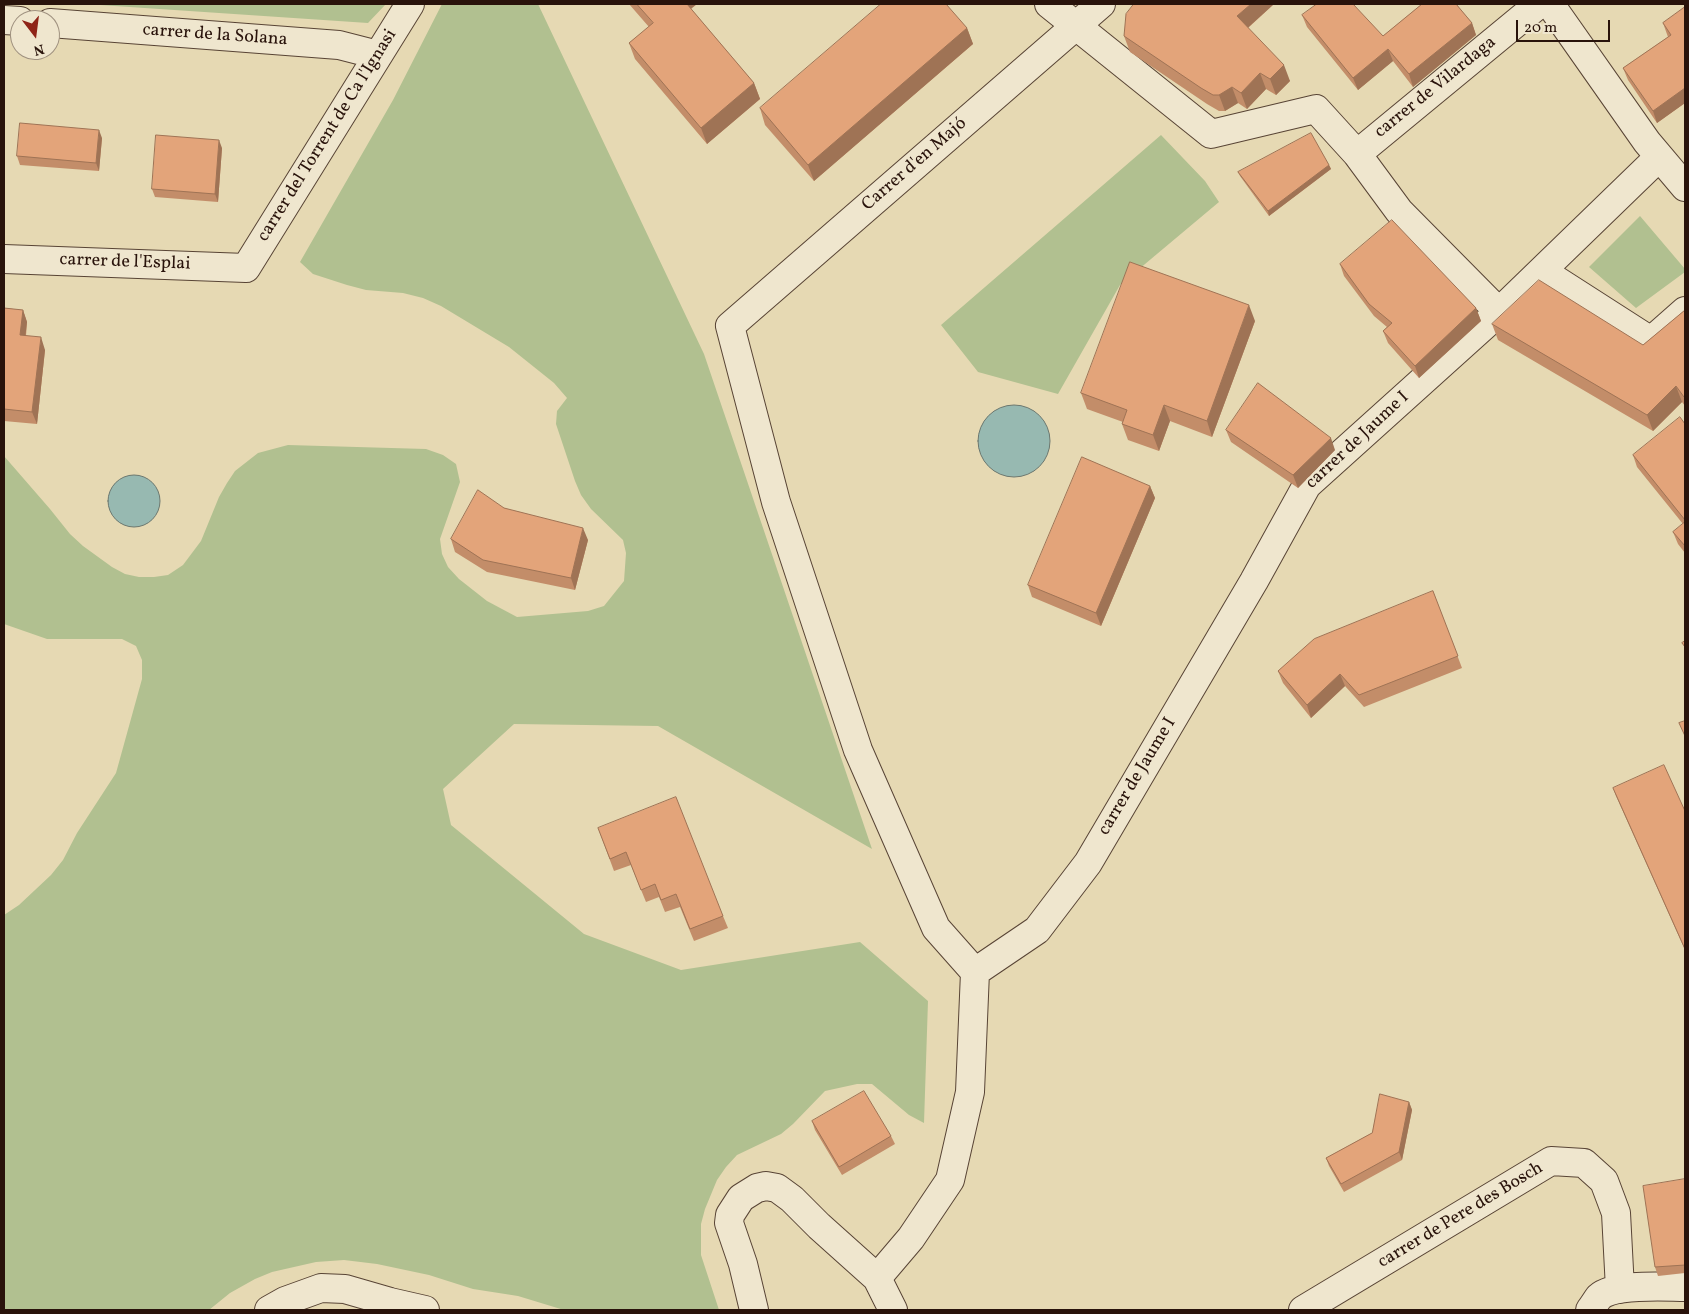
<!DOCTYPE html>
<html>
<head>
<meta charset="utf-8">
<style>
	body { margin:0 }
	#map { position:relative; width:1689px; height:1314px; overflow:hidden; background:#e6d9b3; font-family:Vollkorn,serif }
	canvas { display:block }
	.frame { position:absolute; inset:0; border:5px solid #29130b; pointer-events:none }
	.north { position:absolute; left:10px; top:10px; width:50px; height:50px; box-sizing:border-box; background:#efe6ce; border:1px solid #a09280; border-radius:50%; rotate:165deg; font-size:14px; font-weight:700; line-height:20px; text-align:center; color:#29130b }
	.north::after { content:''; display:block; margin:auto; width:18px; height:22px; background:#8f2418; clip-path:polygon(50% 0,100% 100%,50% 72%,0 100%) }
	.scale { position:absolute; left:1516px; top:20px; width:94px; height:22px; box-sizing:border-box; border:2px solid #29130b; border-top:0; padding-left:6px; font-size:15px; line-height:18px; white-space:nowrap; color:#29130b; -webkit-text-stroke:4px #efe6ce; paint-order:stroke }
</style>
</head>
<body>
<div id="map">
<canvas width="1689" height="1314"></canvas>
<div class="frame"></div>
<div class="north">N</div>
<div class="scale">20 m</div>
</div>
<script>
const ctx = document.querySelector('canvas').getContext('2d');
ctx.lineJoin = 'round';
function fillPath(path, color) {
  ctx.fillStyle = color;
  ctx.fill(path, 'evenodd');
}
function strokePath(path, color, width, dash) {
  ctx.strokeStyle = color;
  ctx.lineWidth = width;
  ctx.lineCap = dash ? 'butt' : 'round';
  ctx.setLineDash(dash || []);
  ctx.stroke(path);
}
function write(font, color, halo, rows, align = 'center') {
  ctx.font = font + ' Vollkorn,serif';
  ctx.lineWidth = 4.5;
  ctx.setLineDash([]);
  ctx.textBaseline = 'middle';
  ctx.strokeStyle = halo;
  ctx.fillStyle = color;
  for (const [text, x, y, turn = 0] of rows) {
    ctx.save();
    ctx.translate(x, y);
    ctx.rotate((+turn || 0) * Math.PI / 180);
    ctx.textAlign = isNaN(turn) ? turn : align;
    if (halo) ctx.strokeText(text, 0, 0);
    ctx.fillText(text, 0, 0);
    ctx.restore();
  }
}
fillPath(new Path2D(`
	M85,4H386L368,23Z
	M442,4H538L704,354L872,849L658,726L514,724L443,789L451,825L584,934L681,970L860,942L928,1001L924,1123L909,1115L872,1084H857L825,1091L793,1124L781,1134L737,1155L726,1167L717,1180L705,1209L701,1224V1255L719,1310H564L518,1296L473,1289L429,1275L377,1264L344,1260L316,1262L272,1272L255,1279L230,1293L209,1310H4V915L19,905L51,875L63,860L77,833L116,773L142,679V660L136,646L122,639H47L4,624V456L50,509L70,534L83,546L112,567L125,574L139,577H154L168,575L183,565L201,541L219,497L227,483L235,471L258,453L288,445L426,449L443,455L456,464L460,482L440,539L442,554L448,567L459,579L487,601L517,617L588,611L604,606L624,581L626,553L623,540L591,509L581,495L575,481L556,424L557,411L567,398L554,383L509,347L441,306L423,298L403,293L366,290L347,285L313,274L300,262L393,100Z
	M1161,135L1205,181L1219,202L1120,285L1058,394L978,372L941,325Z
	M1640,216L1685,269V272L1636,308L1589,267Z`), '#b1c090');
const water = new Path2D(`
	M978 441a36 36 0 1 1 72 0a36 36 0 1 1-72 0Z
	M108 501a26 26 0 1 1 52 0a26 26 0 1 1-52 0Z`);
fillPath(water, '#97b9b1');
strokePath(water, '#6b776f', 1);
const minor = new Path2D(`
	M1049,4L1211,134L1316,109L1357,154L1399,211L1499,312
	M1550,4L1647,142L1685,187
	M4,20L20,21
	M50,23L339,45L378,55
	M1357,154L1539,4
	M4,259L246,268L410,4
	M1542,271L1651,341L1685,311
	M975,972L1037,930L1088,863L1254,581L1307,485L1499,312L1659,157
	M877,1278L911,1238L950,1180L970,1092L975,972L936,928L858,750L776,502L730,326L1101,4
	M269,1310L285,1301L321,1288L345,1289L390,1302L425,1310
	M754,1310L743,1264L729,1223L730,1215L741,1198L757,1188L766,1186L777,1188L792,1199L819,1226L877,1278L893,1310
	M1303,1310L1551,1161L1584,1163L1604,1181L1616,1213L1620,1289
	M1590,1310C1593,1306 1596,1301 1599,1297C1615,1283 1665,1287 1685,1287`);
strokePath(minor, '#584435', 30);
strokePath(minor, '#efe6ce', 28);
fillPath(new Path2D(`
	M629,4H697L691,9L754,83L760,99L707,144L635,59L629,43L649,27Z
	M1134,4H1274L1248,28L1290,81L1276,95L1266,89L1247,109L1238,103L1225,111H1219L1207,104L1130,52L1124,36Z
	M1422,4H1457H1456L1472,23L1476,35L1413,87L1393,61L1358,90L1307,27L1302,15L1383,36Z
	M1685,7V103L1657,123L1628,80L1623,68L1668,37L1663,23Z
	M967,28L973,44L814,181L765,125L760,108Z
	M102,138L99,171L20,165L17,156Z
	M222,148L218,202L155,197L152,189Z
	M1329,165L1331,169L1269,216L1240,176L1238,172Z
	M1340,264L1476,308L1481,321L1419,378L1388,343L1383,331L1387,327L1374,316L1344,276Z
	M4,308L23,310L27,322L26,336L45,350L37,424L4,421Z
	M1685,310V406L1682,402L1653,431L1498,340L1492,324L1643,345Z
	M1255,321L1212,437L1170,421L1159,451L1128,440L1122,424L1123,422L1087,409L1081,393Z
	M1685,424V553L1678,544L1673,532L1683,524L1637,467L1633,455Z
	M1226,430L1335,450L1298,488L1231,442Z
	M1150,486L1155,498L1101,626L1032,597L1028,585Z
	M504,508L588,540L575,590L487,572L455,552L451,539Z
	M1433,591L1462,668L1364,707L1345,686L1311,718L1283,683L1278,671Z
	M1613,788L1685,811V950L1616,796Z
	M598,828L723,916L728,928L694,941L680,907L665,912L659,897L646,902L631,865L614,871Z
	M1409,1102L1412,1110L1402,1160L1344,1192L1329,1166L1326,1158L1372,1133Z
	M812,1121L891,1136L895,1144L842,1175L815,1130Z
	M1685,1179V1273L1658,1276L1655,1267Z`), '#c38d69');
fillPath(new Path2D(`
	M683,4H697L686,12Z
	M1251,4H1274L1243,32L1237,16Z
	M1472,23L1476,35L1413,87L1409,74Z
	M967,28L973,44L814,181L808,165Z
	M1388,49L1393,61L1358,90L1353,78Z
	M1284,65L1290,81L1276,95L1270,79Z
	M1260,73L1266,89L1247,109L1241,93Z
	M754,83L760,99L707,144L701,128Z
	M1232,87L1238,103L1225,111L1219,95Z
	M1685,88V103L1657,123L1653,111Z
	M99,130L102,138L99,171L96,163Z
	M219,140L222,148L218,202L215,194Z
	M1329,165L1331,169L1269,216L1268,211Z
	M1249,305L1255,321L1212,437L1207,421Z
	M1476,308L1481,321L1419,378L1415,366Z
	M23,310L27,322L24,348L20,335Z
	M41,337L45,350L37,424L32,412Z
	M1676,386L1682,402L1653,431L1647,415Z
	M1164,405L1170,421L1159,451L1153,435Z
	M1331,438L1335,450L1298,488L1293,475Z
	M1150,486L1155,498L1101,626L1096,613Z
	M583,528L588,540L575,590L571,578Z
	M1340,674L1345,686L1311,718L1307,705Z
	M1409,1102L1412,1110L1402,1160L1399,1152Z`), '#9f7355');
const building = new Path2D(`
	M637,4H687L754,83L701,128L629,43L653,23Z
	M881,4H946L967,28L808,165L760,108Z
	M1134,4H1251L1237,16L1284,65L1270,79L1260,73L1241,93L1232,87L1219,95H1213L1201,88L1124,36L1126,14Z
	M1317,4H1353L1383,36L1422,4H1456L1472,23L1409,74L1388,49L1353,78L1302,15Z
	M1685,7V88L1653,111L1623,68L1671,35L1663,23Z
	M20,123L99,130L96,163L17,156Z
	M1311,133L1329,165L1268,211L1238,172Z
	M156,135L219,140L215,194L152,189Z
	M1392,220L1476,308L1415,366L1383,331L1392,323L1369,304L1340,264Z
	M1130,262L1249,305L1207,421L1164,405L1153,435L1122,424L1127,410L1081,393Z
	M1539,280L1643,345L1685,310V396L1684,397L1676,386L1647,415L1492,324Z
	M4,308L23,310L20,335L41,337L32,412L4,409Z
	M1258,383L1331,438L1293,475L1226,430Z
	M1680,417L1685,424V520L1633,455Z
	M1082,457L1150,486L1096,613L1028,585Z
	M478,490L504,508L583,528L571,578L483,560L451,539Z
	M1685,522V546L1673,532Z
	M1433,591L1458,656L1359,695L1340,674L1307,705L1278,671L1314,639Z
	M1685,641V647L1682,643Z
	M1685,721V736L1679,723Z
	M1664,765L1685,811V949L1613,788Z
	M676,797L723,916L690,929L676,894L661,900L655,884L641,890L626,852L610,859L598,828Z
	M864,1091L891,1136L839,1167L812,1121Z
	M1380,1094L1409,1102L1399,1152L1341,1184L1326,1158L1372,1133Z
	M1685,1179V1265L1655,1267L1643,1186Z`);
fillPath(building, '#e3a47a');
strokePath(building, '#9f7355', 1);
write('18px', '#29130b', '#efe6ce', [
	["carrer de la Solana",215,36,4],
	["carrer de Vilardaga",1436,88,-39],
	["carrer del Torrent de Ca l'Ignasi",328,136,-58],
	["Carrer d'en Majó",915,165,-41],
	["carrer de l'Esplai",125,263,2],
	["carrer de Jaume I",1358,441,-43],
	["carrer de Jaume I",1138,777,-59],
	["carrer de Pere des Bosch",1461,1216,-31]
]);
</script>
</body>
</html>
